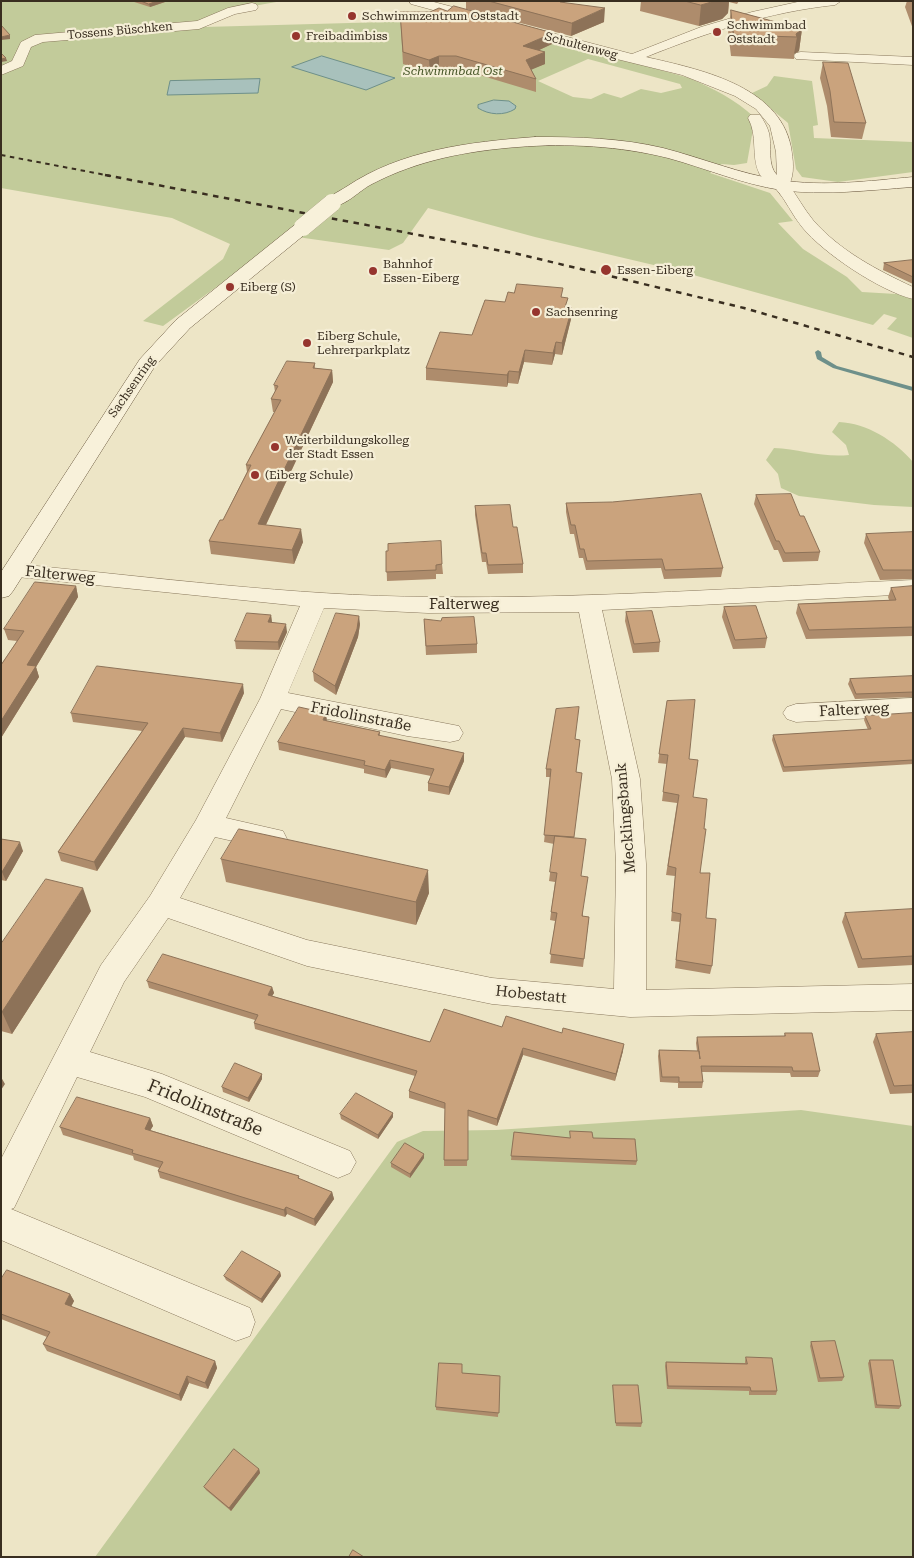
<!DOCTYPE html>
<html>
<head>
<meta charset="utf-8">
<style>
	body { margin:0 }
	#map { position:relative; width:914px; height:1558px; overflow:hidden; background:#ede5c6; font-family:"Roboto Serif",serif }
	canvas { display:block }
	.frame { position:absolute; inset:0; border:2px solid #392e20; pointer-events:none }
</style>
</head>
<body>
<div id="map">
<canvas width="914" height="1558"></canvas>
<div class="frame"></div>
</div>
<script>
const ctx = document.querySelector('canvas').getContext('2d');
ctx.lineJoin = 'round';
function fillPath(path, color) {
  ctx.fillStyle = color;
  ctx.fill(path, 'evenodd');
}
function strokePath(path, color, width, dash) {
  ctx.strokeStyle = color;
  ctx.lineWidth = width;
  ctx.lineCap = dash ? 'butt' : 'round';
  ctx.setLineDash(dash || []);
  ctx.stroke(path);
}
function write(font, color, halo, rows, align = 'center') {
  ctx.font = font + ' "Roboto Serif",serif';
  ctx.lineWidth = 4.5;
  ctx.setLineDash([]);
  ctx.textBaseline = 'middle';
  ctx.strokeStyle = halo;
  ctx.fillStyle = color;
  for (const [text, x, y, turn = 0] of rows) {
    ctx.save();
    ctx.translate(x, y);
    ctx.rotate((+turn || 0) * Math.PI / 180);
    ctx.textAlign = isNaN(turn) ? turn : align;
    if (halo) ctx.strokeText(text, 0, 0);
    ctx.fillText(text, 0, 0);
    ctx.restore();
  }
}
fillPath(new Path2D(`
	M1,1H282L242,8L204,27L423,21L452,12L689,78C714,89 735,99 755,118L747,163L734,165L722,164L710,173L770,193L793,221L778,223L803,249L847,277L862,292L913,295V338L887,329L897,318L884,314L873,325L679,271L535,237L428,208L403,243L389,250L283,235L256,258L163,326L143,321L223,259L230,244L172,218L1,188ZM588,59L680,84L682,88L661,93L641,89L621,98L604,93L591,99L573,97L538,81Z
	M774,76L812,81L818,125L813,126L814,138L913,142V172L838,182L802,177L796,169L788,123L752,93L767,86Z
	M839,422C867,423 895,441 913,462V507L874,505L799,496L781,488L778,474L766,460L774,448C799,449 824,458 849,455L846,445L832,432Z
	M801,1110L913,1126V1557H95L397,1142L423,1131L496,1130Z`), '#c2cb9a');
const water = new Path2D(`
	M322,56L395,78L366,90L292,67Z
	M260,79L258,93L167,95L170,81Z
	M494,100L509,101L516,106L515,109C504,116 489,115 478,108V105Z`);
fillPath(water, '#a8c1bc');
strokePath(water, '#6e908a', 1);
fillPath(new Path2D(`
	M818,350L821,352L822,357L837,366L913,387V391L833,368L817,359L815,352Z`), '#6e908a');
const street = new Path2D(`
	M409,1H430L632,54L701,27L752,12L802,1H841L835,5C769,12 708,32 646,57C698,69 779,85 791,147C793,160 795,173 789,185C797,196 804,209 813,220C840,251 877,270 913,287V299C880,291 823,253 802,227C792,215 786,200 776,189C771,183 763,181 759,173C751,156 758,136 748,118L750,115H760C764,121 767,126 769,133C772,146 767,165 777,175L776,152L770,126L756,109L735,96L682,75L576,49L411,4Z
	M252,3L256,4L258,7L256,10L235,14L199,29L43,42L31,47L23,66L1,75V66L12,61L21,42L35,35L197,21L228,8Z
	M801,52L913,57V65L796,59L794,56L796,53Z
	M16,564C153,577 292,596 430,597C591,599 752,587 913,580V594L602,610L640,779L646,864V990L913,984V1010L630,1017L492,1004L307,966L168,918L124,982L90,1052L162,1074L350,1151L356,1162L350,1173L338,1178L145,1097L77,1077L14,1208L11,1209L250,1308L255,1322L250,1336L236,1341L1,1240V1159L101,965L150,896L196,820L260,699L300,606L8,576L4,571L8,566ZM324,608L428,613L579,612L612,779L616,864L614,989L492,978L307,940L180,898L215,837L273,850L283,847L287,839L283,831L226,818L281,709L407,736L450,742L459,740L463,733L459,726L288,693Z
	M913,698V716L796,722L787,719L783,713L787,707L796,704Z`);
const secondary = new Path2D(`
	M535,137C578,137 621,138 663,148C702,158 740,174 780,180C824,187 869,181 913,177V187C869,190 824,196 781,190C742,184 705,168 668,158C620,146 567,143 518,147C467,151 418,160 372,184C358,191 343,210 326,206L324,203C329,196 338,192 346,187C401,150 469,142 535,137Z
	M303,222L309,223L311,227L309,231L190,328L155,366L13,591L9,596L1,598V572L140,359L176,320L297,223Z`);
strokePath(street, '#88775c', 1);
strokePath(secondary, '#6a583f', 1);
fillPath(street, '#f8f1da');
fillPath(secondary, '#f8f1da');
strokePath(new Path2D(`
	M1,155L111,176`), '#392e20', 2, [4.5, 4.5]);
strokePath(new Path2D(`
	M105,175L518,254L744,308L913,357`), '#392e20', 2.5, [5.5, 5.5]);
const secondaryBridge = new Path2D(`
	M303,227L332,203`);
strokePath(secondaryBridge, '#6a583f', 18, []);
strokePath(secondaryBridge, '#f8f1da', 18);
fillPath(new Path2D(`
	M131,1H168L150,7Z
	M466,1H565V3L604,22L571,36L466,9Z
	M641,1H739L737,4L729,2L728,13L722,19L699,26L640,11Z
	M907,1H913V29L905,7Z
	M731,10L802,29L799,51L794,54V59L731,56L728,31Z
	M400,12L552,44L539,50L545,64L531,69L536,79V92L456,68H439L430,72L403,64Z
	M823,62L866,123L862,139L831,137L827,106L820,78Z
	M913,260V284L883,270L884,263Z
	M563,297L571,319L562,355L555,354L552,365L524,362L518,384L508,383L507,387L426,380V368L472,335L505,302Z
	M315,363V368L332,370L333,382L266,525L303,542L294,564L211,554L209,541L223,520L247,472L246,465L275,412H273L271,399L275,392L274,385Z
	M756,495L800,516L820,552L818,561L783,562L778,550H774L754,504Z
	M566,503L723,568L721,577L664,579L661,568L586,570L583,558H579L574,534H570L566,512Z
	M475,506L513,527L523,564V573L488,574L486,562H482L475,515Z
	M913,532V579L880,580L864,543L866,534Z
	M386,551L442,564L443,574H436V579L387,581Z
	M76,586L78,597L36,667L39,677L1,738V665L17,641L8,640L4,629Z
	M913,586V636L806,639L796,613L798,604L889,600L888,597L891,588Z
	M724,607L767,638L765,648L733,649L722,617Z
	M626,612L660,642L659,652L633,653L625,621Z
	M271,615L272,623L287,632L279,650L236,649L235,641Z
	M424,619L477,644V653L426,655Z
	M360,624L358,637L336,695L314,681L313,672Z
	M913,676V697L855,699L848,684L850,679Z
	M244,693L222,742L185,737L97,871L61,861L58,852L142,731L73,722L71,713Z
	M667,701L689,759L693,797L704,829L700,873L712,966L710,974L675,968L680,922L671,921L675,876L666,875L677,803L662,801L667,764L658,763Z
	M913,713V764L783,772L772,740L773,735L868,730L864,720L865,716Z
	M327,721L380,732V736L464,753V761L449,795L428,791V783L431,776L391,768L386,778L364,773V769L279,750L278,742Z
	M575,739L580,740L576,772L574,837L581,876L583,916L589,917L583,967L550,963L555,921L550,920L555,882L549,881L554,844L544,842L551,777H546V769Z
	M1,839L23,851L6,881L1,880Z
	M221,859L429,893L416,925L226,882Z
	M913,909V965L858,968L842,922L845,913Z
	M91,911L12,1034L1,1031V944Z
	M147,981L272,987L274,993L272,996L430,1042L502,1027L623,1051L615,1081L523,1055L497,1126L468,1116L467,1166H444L445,1109L409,1098V1091L415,1076L255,1029L254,1023L255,1020L149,988Z
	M913,1032V1093L890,1094L873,1042L876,1034Z
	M785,1033L820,1071L818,1077H791L790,1073L702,1072L703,1082L702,1088H678V1083L660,1082L658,1056L659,1050L697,1051L696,1043L697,1037L784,1036Z
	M262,1074V1079L249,1102L223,1092L222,1087Z
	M393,1113V1117L378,1139L341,1119L340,1114Z
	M150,1118L153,1126L150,1130L299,1176V1179L332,1192L334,1199L315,1226L287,1214L285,1217L160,1178L158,1171L159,1168L134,1160L133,1156L63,1135L60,1127Z
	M570,1131L593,1138L637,1161L636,1165L511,1160L514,1132L570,1138Z
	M424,1158L410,1178L391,1167V1163Z
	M280,1272L281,1276L262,1303L226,1280L224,1276Z
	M1,1279L70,1294L74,1301L71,1307L215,1361L217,1368L208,1389L189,1383L181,1401L47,1351L43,1344L47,1337L1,1319Z
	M811,1342L844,1377L842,1381L818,1382L810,1346Z
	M746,1357L777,1391L776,1395H749V1391L667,1389L665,1366L666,1362L745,1363V1361Z
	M870,1360L901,1406L899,1409L875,1408L868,1363Z
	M462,1373L500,1376L498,1417L436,1410V1407Z
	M613,1385L642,1423L641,1427L616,1426L613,1389Z
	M259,1469L260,1473L231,1511L206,1490L204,1487Z`), '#ae8c6c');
fillPath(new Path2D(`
	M157,1H168L150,7L149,4Z
	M715,1H729L728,13L722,19L699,26L701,5Z
	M605,8L604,22L571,36L572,23Z
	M802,29L799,51L794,54L797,37L796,34Z
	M553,33L552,44L522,58L523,46Z
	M10,35V39L1,40V37Z
	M545,52V64L526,72V60Z
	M439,56V68L430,72L429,60Z
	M6,58L7,61L1,62V59Z
	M572,308L571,319L562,355V343Z
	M556,342L555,354L552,365L553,353Z
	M525,350L524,362L518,384L519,372Z
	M332,370L333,382L260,537L258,524Z
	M509,371L508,383L507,387V375Z
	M301,529L303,542L294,564L292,550Z
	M76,586L78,597L36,667L39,677L1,738V721L27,665Z
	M271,615L272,623L268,622Z
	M359,616L360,624L358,637L336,695L335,686Z
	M286,624L287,632L279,650L278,642Z
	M243,684L244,693L222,742L220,733Z
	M326,713L327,721L323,720Z
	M183,728L185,737L97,871L94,862Z
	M464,753V761L449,795V787Z
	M390,760L391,768L386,778L385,770Z
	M20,842L23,851L6,881L2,872Z
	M428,870L429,893L416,925V902Z
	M83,888L91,911L12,1034L2,1012Z
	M272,987L274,993L269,1001L268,995Z
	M624,1044L623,1051L615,1081L616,1074Z
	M523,1048V1055L497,1126V1119Z
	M262,1074V1079L249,1102L248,1098Z
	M1,1077L5,1084L1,1090Z
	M393,1113V1117L378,1139V1135Z
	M150,1118L153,1126L147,1136L145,1129Z
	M424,1154V1158L410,1178V1174Z
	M332,1192L334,1199L315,1226L314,1219Z
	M286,1207L287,1214L285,1217L284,1210Z
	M280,1272L281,1276L262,1303L261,1299Z
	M70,1294L74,1301L68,1312L65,1304Z
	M215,1361L217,1368L208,1389L205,1383Z
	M187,1376L189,1383L181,1401L179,1395Z
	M259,1469L260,1473L231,1511L229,1508Z`), '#8d7258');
const building = new Path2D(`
	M141,1H157L149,4Z
	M489,1H561L560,2L605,8L572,23Z
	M685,1H715L701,5Z
	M454,6L553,33L523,46L545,52L526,60L536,79L456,56H439L429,60L403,52L400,12H430L439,8L447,11Z
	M731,10L802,29L796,34L797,37L734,35Z
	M1,25L10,35L1,37Z
	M1,53L6,58L1,59Z
	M823,62L848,63L866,123L834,122L830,91Z
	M913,260V277L884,263Z
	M517,284L563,288L561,297L568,298L565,307L572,308L562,343L556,342L553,353L525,350L519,372L509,371L507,375L426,368L440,332L472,335L485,300L505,302L508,292L514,293Z
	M287,361L315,363L313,368L332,370L258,524L301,529L292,550L209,541L220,520H223L251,465H246L281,400L271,399L278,386L274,385Z
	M701,494L723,568L665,570L662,559L587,561L584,549H580L575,525H571L566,503L612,502Z
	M791,494L800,516H804L820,552L785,553L779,541H776L756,495Z
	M510,505L513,527H517L523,564L488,565L486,553H482L475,506Z
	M913,532V570H883L866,534Z
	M441,541L442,564L436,565V570L386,572V551H388V544Z
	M35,582L76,586L27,665L36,666L1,721V665L24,631L4,629Z
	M913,586V627L809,630L798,604L896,600L891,588Z
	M756,606L767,638L735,640L724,607Z
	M652,611L660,642L634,644L626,612Z
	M247,613L271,615L268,622L286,624L278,642L235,641Z
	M336,613L359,616L357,629L335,686L313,672Z
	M474,617L477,644L426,646L424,619L441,621L442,618Z
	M97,666L243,684L220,733L183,728L94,862L58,852L148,723L71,713Z
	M913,676V692L856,694L850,679Z
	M695,700L689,759L698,760L693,797L707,799L704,829H706L700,873H710L706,918L716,919L712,966L676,960L681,914L672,912L676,868L668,866L679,795L663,792L668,755L659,754L667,701Z
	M299,707L326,713L323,720L380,732L378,735L464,753L449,787L428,783L434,769L390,760L385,770L364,765L365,761L278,742Z
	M579,707L575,739L580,740L576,772L582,773L574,837L544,835L551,769H546L556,709Z
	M913,713V760L784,767L773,735L871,729L865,716Z
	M239,829L428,870L416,902L221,859Z
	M555,836L586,839L581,876L588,877L582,916L589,917L584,959L550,954L557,913L551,912L557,873L550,872Z
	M1,839L20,842L2,872H1Z
	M46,879L83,888L2,1012L1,1011V944Z
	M913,909V956L862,959L845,913Z
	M163,954L272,987L268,995L430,1042L444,1009L502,1027L506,1016L562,1033L563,1028L624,1044L616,1074L523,1048L497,1119L468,1110V1160H444L445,1103L409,1091L417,1071L254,1023L258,1015L147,981Z
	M913,1032V1085L894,1086L876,1034Z
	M785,1033H812L820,1071H793L792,1067L701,1066L703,1082H679V1077H662L659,1050L699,1051L700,1059L697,1037L785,1036Z
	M235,1063L262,1074L248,1098L222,1087Z
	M356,1093L393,1113L378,1135L340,1114Z
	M77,1097L150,1118L145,1129L299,1176L298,1178L332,1192L314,1219L286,1207L284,1210L158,1171L163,1162L132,1153L133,1150L60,1127Z
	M570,1131L592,1132L593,1138L635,1139L637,1161L511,1156L514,1132L570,1138Z
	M405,1143L424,1154L410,1174L391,1163Z
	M242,1251L280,1272L261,1299L224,1276Z
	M7,1270L70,1294L65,1304L215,1361L205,1383L187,1376L179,1395L43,1344L50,1332L1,1314V1279Z
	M835,1341L844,1377L820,1378L811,1342Z
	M746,1357L772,1358L777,1391H751L750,1387L668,1386L666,1362L747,1364Z
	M870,1360H893L901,1406L877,1405Z
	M439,1363L462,1364V1373L500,1376L499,1413L436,1407Z
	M613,1385H638L642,1423H616Z
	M234,1449L259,1469L229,1508L204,1487Z
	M353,1550L364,1557H349Z`);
fillPath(building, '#caa37d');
strokePath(building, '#8d7258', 1);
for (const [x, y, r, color] of [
	[352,16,5,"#96352e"],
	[717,32,5,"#96352e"],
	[296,36,5,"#96352e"],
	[606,270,6,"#96352e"],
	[373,271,5,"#96352e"],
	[230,287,5,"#96352e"],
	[536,312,5,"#96352e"],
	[307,343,5,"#96352e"],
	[275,447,5,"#96352e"],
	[255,475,5,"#96352e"]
]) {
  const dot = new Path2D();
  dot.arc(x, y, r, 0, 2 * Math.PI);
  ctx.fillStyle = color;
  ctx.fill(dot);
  strokePath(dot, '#f5eed6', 2);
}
write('12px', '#392e20', '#f5eed6', [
	["Schwimmzentrum Oststadt",362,16],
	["Schwimmbad",727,25],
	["Oststadt",727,39],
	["Freibadimbiss",306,36],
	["Bahnhof",383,264],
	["Essen-Eiberg",383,278],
	["Essen-Eiberg",617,270],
	["Eiberg (S)",240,287],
	["Sachsenring",546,312],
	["Eiberg Schule,",317,336],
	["Lehrerparkplatz",317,350],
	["Weiterbildungskolleg",285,440],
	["der Stadt Essen",285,454],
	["(Eiberg Schule)",265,475]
], 'left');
write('12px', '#392e20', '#f5eed6', [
	["Tossens Büschken",120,31,-5],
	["Schultenweg",581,46,15],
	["Sachsenring",132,387,-55]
]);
write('italic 12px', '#465527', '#f5eed6', [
	["Schwimmbad Ost",453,71]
]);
write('15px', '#392e20', '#f5eed6', [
	["Falterweg",60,575,6],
	["Falterweg",464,605],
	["Falterweg",854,710,-3],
	["Fridolinstraße",361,717,11],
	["Mecklingsbank",626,818,-95],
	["Hobestatt",531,995,6]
]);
write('18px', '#392e20', '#f5eed6', [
	["Fridolinstraße",205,1108,22]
]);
</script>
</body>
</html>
